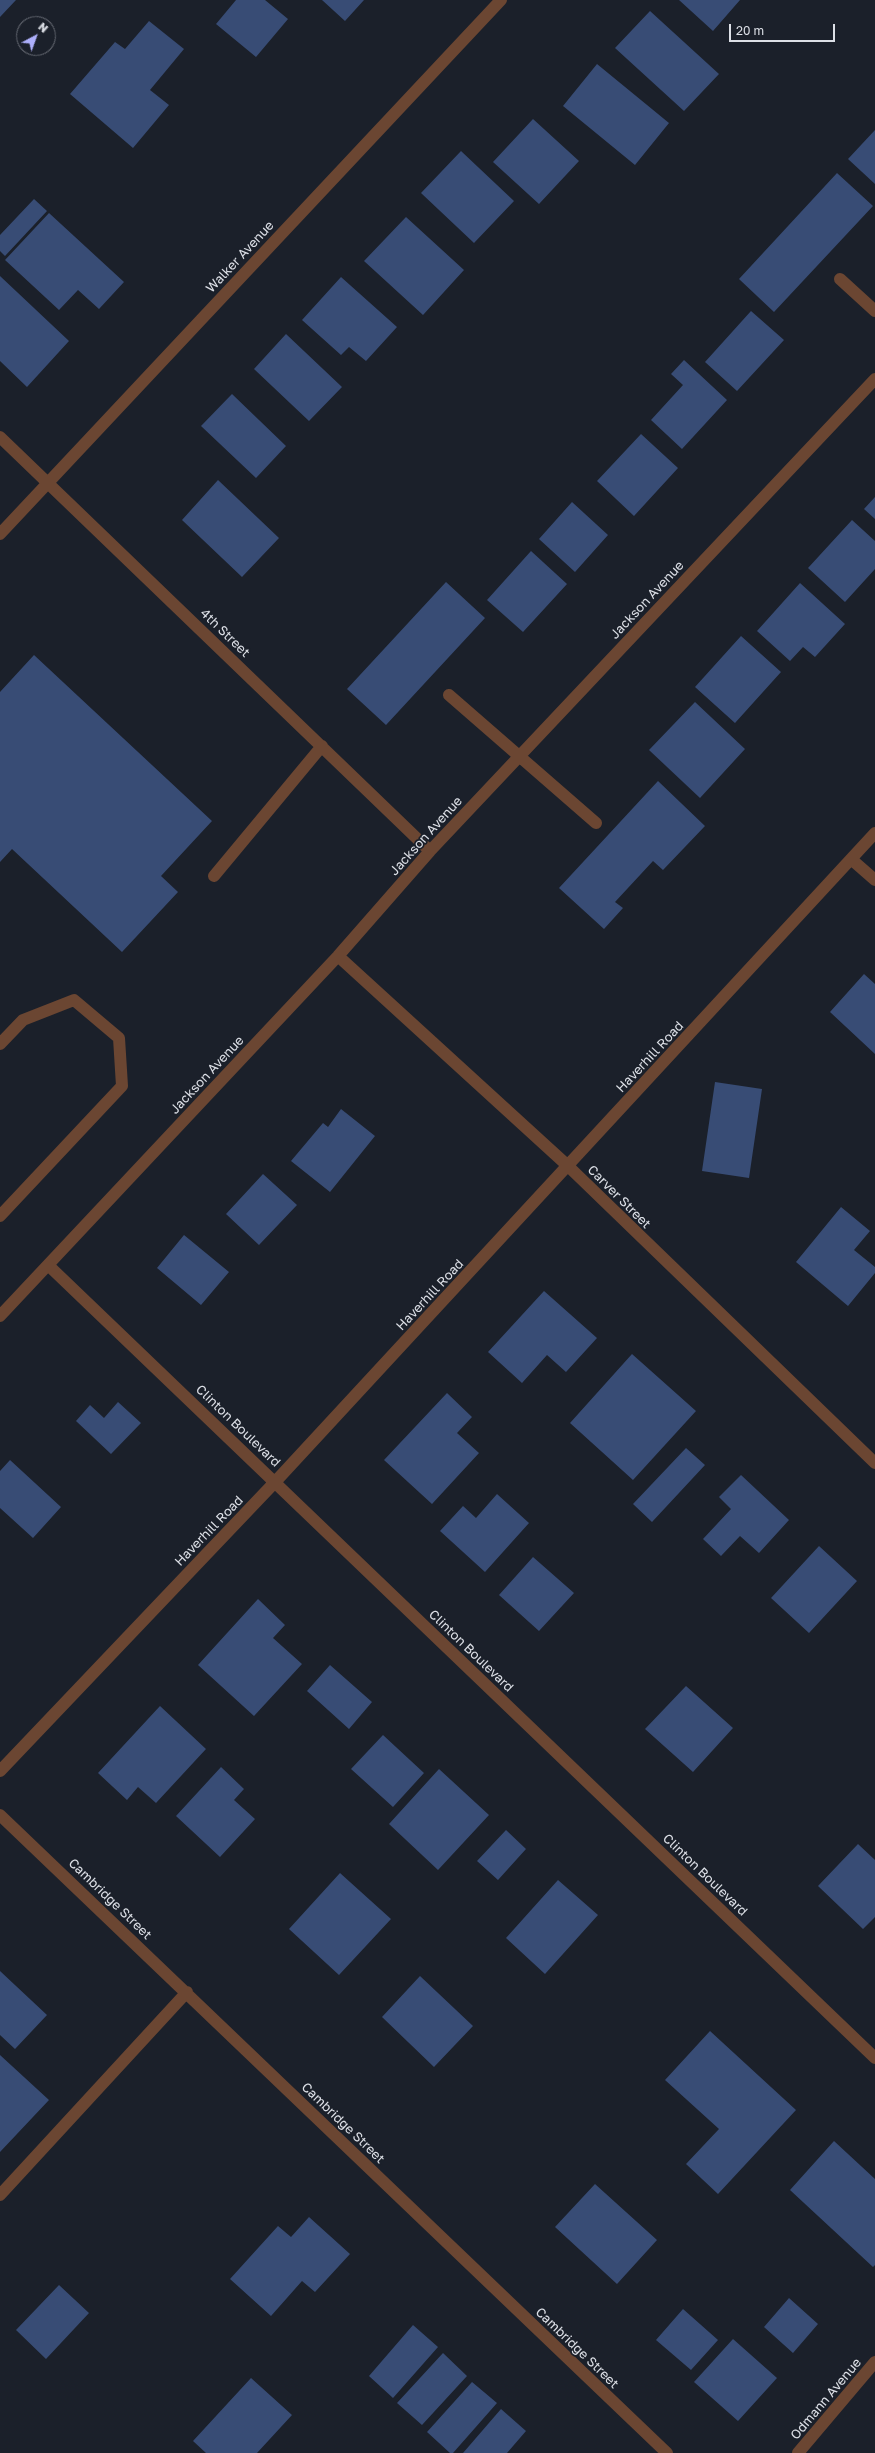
<!DOCTYPE html>
<html>
<head>
<meta charset="utf-8">
<style>
	body { margin:0 }
	#map { position:relative; width:875px; height:2453px; overflow:hidden; background:#1b202a; font-family:"Golos Text",sans-serif }
	canvas { display:block }
	.north { position:absolute; left:16px; top:16px; width:40px; height:40px; box-sizing:border-box; background:#1b202a; border:1px solid #696d76; border-radius:50%; rotate:41deg; font-size:11px; font-weight:700; line-height:16px; text-align:center; color:#dde0e7 }
	.north::after { content:''; display:block; margin:auto; width:14px; height:18px; background:#adaffb; clip-path:polygon(50% 0,100% 100%,50% 72%,0 100%) }
	.scale { position:absolute; left:729px; top:24px; width:106px; height:18px; box-sizing:border-box; border:2px solid #dde0e7; border-top:0; padding-left:5px; font-size:12px; line-height:14px; white-space:nowrap; color:#dde0e7; -webkit-text-stroke:3px #1b202a; paint-order:stroke }
</style>
</head>
<body>
<div id="map">
<canvas width="875" height="2453"></canvas>
<div class="north">N</div>
<div class="scale">20 m</div>
</div>
<script>
const ctx = document.querySelector('canvas').getContext('2d');
ctx.lineJoin = 'round';
function fillPath(path, color) {
  ctx.fillStyle = color;
  ctx.fill(path, 'evenodd');
}
function strokePath(path, color, width, dash) {
  ctx.strokeStyle = color;
  ctx.lineWidth = width;
  ctx.lineCap = dash ? 'butt' : 'round';
  ctx.setLineDash(dash || []);
  ctx.stroke(path);
}
function write(font, color, halo, rows, align = 'center') {
  ctx.font = font + ' "Golos Text",sans-serif';
  ctx.lineWidth = 3.5;
  ctx.setLineDash([]);
  ctx.textBaseline = 'middle';
  ctx.strokeStyle = halo;
  ctx.fillStyle = color;
  for (const [text, x, y, turn = 0] of rows) {
    ctx.save();
    ctx.translate(x, y);
    ctx.rotate((+turn || 0) * Math.PI / 180);
    ctx.textAlign = isNaN(turn) ? turn : align;
    if (halo) ctx.strokeText(text, 0, 0);
    ctx.fillText(text, 0, 0);
    ctx.restore();
  }
}
fillPath(new Path2D(`
	M0,0H16L0,17Z
	M236,0H265L288,19L256,57L216,24Z
	M322,0H364L345,21Z
	M679,0H740L713,31Z
	M650,11L719,74L684,111L615,48Z
	M149,21L184,49L150,90L169,105L133,148L70,94L115,42L125,49Z
	M597,64L669,123L635,165L563,106Z
	M533,119L579,161L539,204L493,162Z
	M875,130V184L848,159Z
	M461,151L514,201L474,243L421,193Z
	M837,173L873,206L774,312L739,279Z
	M34,199L47,211L5,256L0,251V235Z
	M49,213L124,282L99,309L78,290L59,310L5,260Z
	M406,217L464,270L423,315L364,261Z
	M0,276L69,341L27,387L0,361Z
	M341,277L397,327L366,361L349,347L341,355L302,320Z
	M751,311L784,340L737,391L705,362Z
	M286,334L342,387L309,421L254,369Z
	M684,360L727,400L682,449L651,420L683,385L671,374Z
	M232,394L286,446L256,478L201,426Z
	M641,434L678,468L634,516L597,481Z
	M218,480L279,538L242,577L182,520Z
	M875,497V519L864,509Z
	M572,502L608,535L575,572L539,539Z
	M852,520L875,541V569L845,602L808,568Z
	M531,551L567,584L523,632L487,600Z
	M446,582L485,618L386,725L347,689Z
	M800,583L845,624L815,657L803,647L790,661L757,631Z
	M741,636L781,672L735,723L695,687Z
	M34,655L212,821L161,876L178,892L122,952L12,849L0,862V692Z
	M695,702L745,749L700,798L649,750Z
	M658,781L705,826L663,870L653,861L615,902L623,908L604,929L559,888Z
	M864,974L875,984V1054L830,1012Z
	M715,1082L762,1089L749,1178L702,1171Z
	M341,1109L375,1136L330,1192L291,1161L323,1123L328,1127Z
	M263,1174L297,1205L259,1245L226,1214Z
	M841,1207L870,1231L854,1250L875,1267V1273L848,1306L796,1262Z
	M184,1235L229,1272L201,1305L157,1268Z
	M544,1291L597,1338L566,1372L547,1355L522,1383L488,1352Z
	M632,1354L696,1411L633,1480L570,1423Z
	M447,1393L472,1417L457,1433L479,1453L432,1504L384,1460Z
	M118,1402L141,1423L111,1454L76,1421L90,1405L104,1418Z
	M686,1448L705,1465L652,1522L633,1504Z
	M10,1460L61,1507L33,1538L0,1508V1471Z
	M741,1475L789,1520L759,1553L740,1536L721,1556L703,1539L731,1509L719,1497Z
	M497,1494L529,1523L485,1572L440,1531L463,1506L476,1518Z
	M819,1546L857,1581L809,1633L771,1598Z
	M533,1557L574,1593L539,1631L499,1595Z
	M258,1599L285,1625L273,1638L302,1664L254,1716L198,1665Z
	M330,1665L372,1702L349,1729L307,1691Z
	M686,1686L733,1728L693,1772L645,1729Z
	M160,1706L206,1749L156,1803L138,1787L127,1800L98,1773Z
	M383,1735L424,1773L393,1807L351,1769Z
	M221,1767L244,1789L234,1800L255,1819L220,1857L176,1816Z
	M439,1769L489,1815L438,1870L389,1824Z
	M506,1830L526,1849L498,1880L477,1861Z
	M858,1844L875,1860V1917L863,1929L818,1886Z
	M340,1873L391,1919L339,1975L289,1929Z
	M558,1880L598,1915L545,1974L506,1938Z
	M0,1971L47,2015L15,2049L0,2035Z
	M420,1976L473,2026L434,2067L382,2017Z
	M710,2031L796,2110L718,2194L686,2164L719,2129L665,2080Z
	M0,2055L49,2100L0,2152Z
	M834,2141L875,2179V2265L873,2267L790,2190Z
	M595,2184L657,2240L617,2284L555,2227Z
	M309,2217L350,2254L315,2292L302,2281L271,2316L230,2279L278,2226L291,2237Z
	M59,2285L89,2313L46,2359L16,2330Z
	M789,2298L818,2324L793,2353L764,2327Z
	M683,2309L718,2340L691,2370L656,2340Z
	M413,2325L438,2347L393,2398L369,2376Z
	M733,2339L777,2378L738,2421L694,2382Z
	M443,2353L467,2376L422,2425L397,2403Z
	M251,2378L292,2415L257,2453H206L193,2441Z
	M472,2382L497,2403L453,2453H450L427,2432Z
	M501,2409L526,2431L507,2453H463Z`), '#384c75');
strokePath(new Path2D(`
	M840,279L875,311
	M0,437L430,851
	M0,534L501,0
	M449,695L596,823
	M851,859L875,880
	M214,876L322,746
	M338,956L568,1166L875,1463
	M0,1044L23,1020L74,1000L119,1038L122,1086L0,1216
	M48,1265L875,2058
	M0,1316L338,956L430,851L875,379
	M0,1771L276,1481L875,833
	M0,1815L667,2453
	M0,2195L187,1992
	M798,2453L875,2362`), '#6b4632', 12);
write('13px', '#dde0e7', '#1b202a', [
	["Walker Avenue",240,257,-47],
	["Jackson Avenue",647,600,-47],
	["4th Street",225,633,44],
	["Jackson Avenue",426,836,-48],
	["Haverhill Road",650,1057,-47],
	["Jackson Avenue",207,1075,-47],
	["Carver Street",619,1197,45],
	["Haverhill Road",430,1295,-47],
	["Clinton Boulevard",238,1426,44],
	["Haverhill Road",209,1531,-46],
	["Clinton Boulevard",471,1651,44],
	["Clinton Boulevard",705,1875,44],
	["Cambridge Street",110,1899,44],
	["Cambridge Street",343,2123,44],
	["Cambridge Street",577,2348,44],
	["Odmann Avenue",826,2399,-50]
]);
</script>
</body>
</html>
